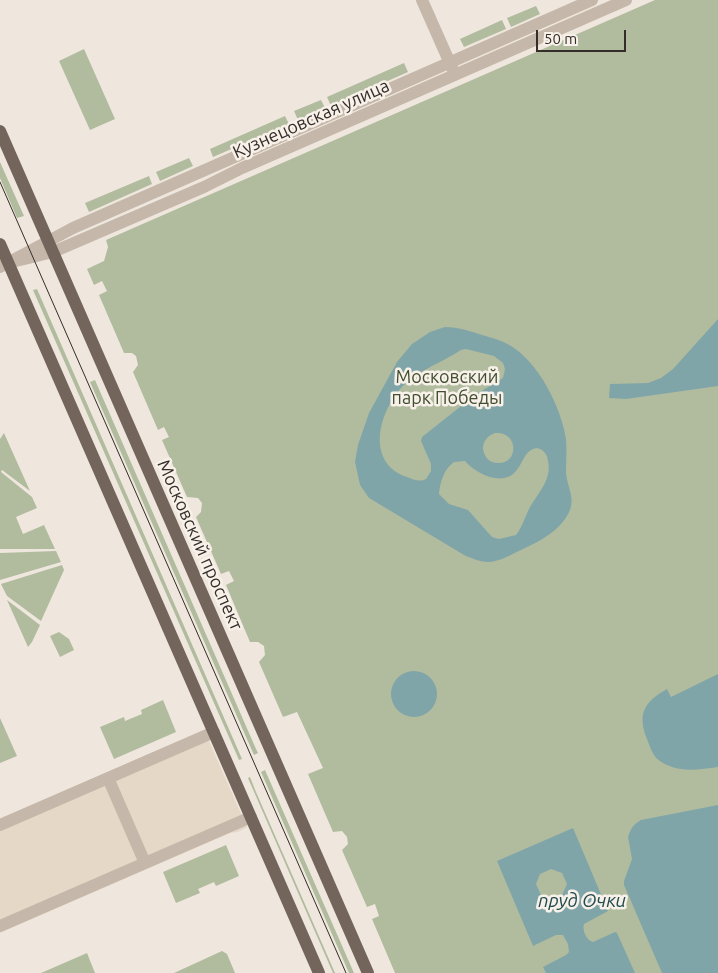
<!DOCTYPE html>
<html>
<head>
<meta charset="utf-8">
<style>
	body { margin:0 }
	#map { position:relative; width:718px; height:973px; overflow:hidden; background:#efe7dd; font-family:Ubuntu,sans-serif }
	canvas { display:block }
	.scale { position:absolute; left:536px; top:30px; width:90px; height:22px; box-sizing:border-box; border:2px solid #342d29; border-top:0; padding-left:6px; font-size:15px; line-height:18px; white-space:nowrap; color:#342d29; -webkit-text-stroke:4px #f7f1e9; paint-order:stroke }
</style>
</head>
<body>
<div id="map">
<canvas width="718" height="973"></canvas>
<div class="scale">50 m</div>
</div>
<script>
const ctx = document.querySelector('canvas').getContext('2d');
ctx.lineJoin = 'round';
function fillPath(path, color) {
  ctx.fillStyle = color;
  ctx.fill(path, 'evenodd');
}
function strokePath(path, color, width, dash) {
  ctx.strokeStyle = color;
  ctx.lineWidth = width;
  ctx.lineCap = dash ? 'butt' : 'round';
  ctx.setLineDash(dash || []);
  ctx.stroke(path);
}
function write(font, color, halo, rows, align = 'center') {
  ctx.font = font + ' Ubuntu,sans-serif';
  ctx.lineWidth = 5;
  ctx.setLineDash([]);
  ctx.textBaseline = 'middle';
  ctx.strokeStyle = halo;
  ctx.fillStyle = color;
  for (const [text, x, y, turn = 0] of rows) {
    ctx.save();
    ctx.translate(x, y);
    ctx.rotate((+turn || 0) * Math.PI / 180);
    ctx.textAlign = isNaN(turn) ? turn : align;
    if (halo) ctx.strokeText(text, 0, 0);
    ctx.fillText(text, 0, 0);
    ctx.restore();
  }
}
fillPath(new Path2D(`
	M655,0H718V973H395L372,919L379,916L375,904L367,907L342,850L348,844L347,837L342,831L333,832L308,774L323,768L297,712L283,717L259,662L265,655L264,646L258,642H250L226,585L234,581L229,571L221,574L196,517L201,512L202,503L198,498L187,497L162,440L169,437L164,427L158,430L133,372L138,365L136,356L132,353H124L99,295L107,291L102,281L94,285L87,269L104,261L108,247L106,240Z
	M536,6L540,14L511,27L507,18Z
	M502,20L506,29L464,47L460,39Z
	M84,49L115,119L90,130L59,61Z
	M404,63L408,72L331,106L327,97Z
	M321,100L325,108L298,120L294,111Z
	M285,116L289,124L213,157L210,149Z
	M189,158L193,166L160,181L156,172Z
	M0,162L24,216L17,218L0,178Z
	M149,176L152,184L89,212L85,203Z
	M37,289L242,759L239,760L33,290Z
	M95,380L256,749L258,753L254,755L90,382Z
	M4,433L30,491L2,470L1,472L32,497L37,508L16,517L23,534L44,525L55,549H0V439Z
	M56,551L61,562L0,580V553Z
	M62,565L64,570L41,621L7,596L1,584Z
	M7,600L40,625L32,642L28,647Z
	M59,632L69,639L74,650L60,657L50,636Z
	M163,700L176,732L114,759L100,727L124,717L125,721L142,714L141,710Z
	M0,718L17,756L0,763Z
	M265,770L354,973H349L261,772Z
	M250,777L256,792L335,973H333L248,778Z
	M226,845L239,876L216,886L214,882L198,889L200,893L176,903L163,872Z
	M222,951L227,954L235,973H174Z
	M87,953L95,973H41Z`), '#b1bc9f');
fillPath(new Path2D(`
	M204,730L247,827L238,832L230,833L0,933V819Z`), '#e5d8c6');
fillPath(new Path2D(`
	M718,319V386L626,399L609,398L610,384L648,383L661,378L673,369Z
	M445,327C458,327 470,331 482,335C492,338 502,340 511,346C539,363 561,407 566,439C567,450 566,462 566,473C567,486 575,497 570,510C561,531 540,541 521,550C496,562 490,567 464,555L369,498L360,485L355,462L358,445L369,413L397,362L412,344L430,332ZM466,349L494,356L503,363L505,369L503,378L475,395L422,437L421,441L431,464V471L426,479C420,482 414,480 407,477C368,464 377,419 397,393C412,372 440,364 461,350ZM495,433C519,431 519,464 498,463C492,463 487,460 485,455C480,445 486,436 495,433ZM536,448C543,449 547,453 548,461C552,479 539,492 530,507C525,516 523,526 516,535L499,539L492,537L468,510L449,504L439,494C440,482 444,469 454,462L465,461C476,474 503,487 516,471C524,462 524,451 536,448Z
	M391 694a23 23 0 1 1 46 0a23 23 0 1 1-46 0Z
	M718,674V767C703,769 686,772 672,767C655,761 653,755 647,739C637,714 644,702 667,689L671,697Z
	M718,805V973H662L624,885V881L632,859L628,837C631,828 633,825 641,820Z
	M573,828L608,911L584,924C582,930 586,940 593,942L615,932L617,933L635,973H546L543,967L566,955L569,952L568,944L563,935H556L533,946L497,861ZM551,869L562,873L567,884L562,895L552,899L541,895L536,884L540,874Z`), '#80a5a8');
strokePath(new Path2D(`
	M422,0L453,70
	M8,263L53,252L204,187L242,168L626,0
	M0,267L73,228L592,0
	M108,778L145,863
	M0,825L214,732
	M0,926L251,817`), '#c5b8aa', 12);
strokePath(new Path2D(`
	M0,131L368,973
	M0,244L319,973`), '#74655c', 12);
strokePath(new Path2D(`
	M0,182L346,973`), '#342d29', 1);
write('18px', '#342d29', '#f7f1e9', [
	["Кузнецовская улица",311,119,-24],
	["Московский проспект",200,545,66]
]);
write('18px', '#434f30', '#f7f1e9', [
	["Московский",447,377],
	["парк Победы",447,398]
]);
write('italic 19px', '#244c50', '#f7f1e9', [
	["пруд Очки",582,901]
]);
</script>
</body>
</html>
